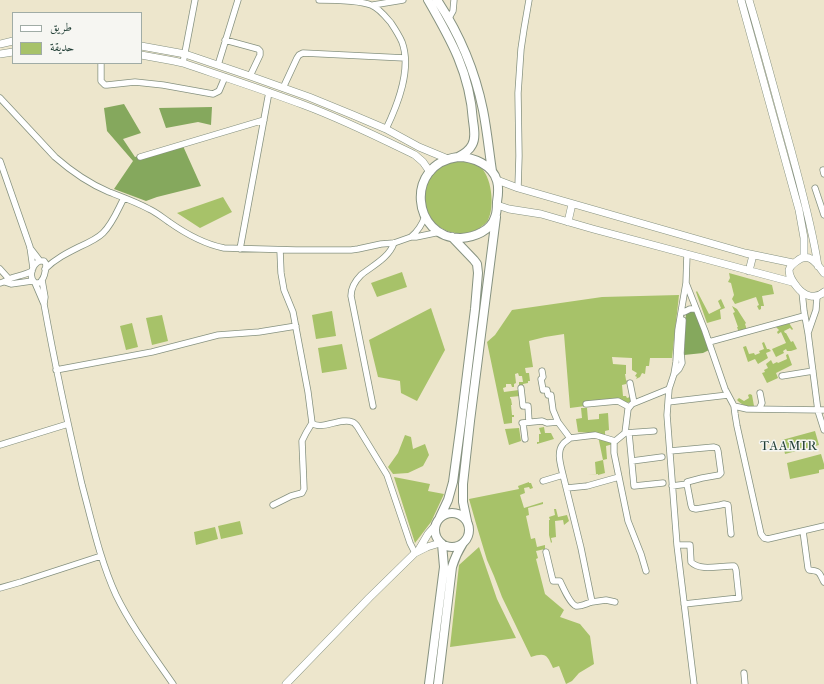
<!DOCTYPE html>
<html>
<head>
<meta charset="utf-8">
<style>
	body { margin:0 }
	#map { position:relative; width:824px; height:684px; overflow:hidden; background:#ede6cc; font-family:"IM FELL French Canon",Amiri,serif }
	canvas { display:block }
	.legend { position:absolute; left:12px; top:12px; width:130px; height:52px; box-sizing:border-box; background:#f6f6f2; border:1px solid #a0aca6; margin:0; padding:5px 7px; list-style:none; font-size:12px; color:#1f3d34 }
	.legend li { display:flex; align-items:center; gap:8px; height:20px }
	.legend b { width:20px; border:1px solid #a0aca6 }
</style>
</head>
<body>
<div id="map">
<canvas width="824" height="684"></canvas>
<ul class="legend">
<li><b style="height:5px;background:#fff"></b>طريق</li>
<li><b style="height:11px;background:#a7c269"></b>حديقة</li>
</ul>
</div>
<script>
const ctx = document.querySelector('canvas').getContext('2d');
ctx.lineJoin = 'round';
function fillPath(path, color) {
  ctx.fillStyle = color;
  ctx.fill(path, 'evenodd');
}
function strokePath(path, color, width, dash) {
  ctx.strokeStyle = color;
  ctx.lineWidth = width;
  ctx.lineCap = dash ? 'butt' : 'round';
  ctx.setLineDash(dash || []);
  ctx.stroke(path);
}
function write(font, color, halo, rows, align = 'center') {
  ctx.font = font + ' "IM FELL French Canon",serif';
  ctx.lineWidth = 3;
  ctx.setLineDash([]);
  ctx.textBaseline = 'middle';
  ctx.strokeStyle = halo;
  ctx.fillStyle = color;
  for (const [text, x, y, turn = 0] of rows) {
    ctx.save();
    ctx.translate(x, y);
    ctx.rotate((+turn || 0) * Math.PI / 180);
    ctx.textAlign = isNaN(turn) ? turn : align;
    if (halo) ctx.strokeText(text, 0, 0);
    ctx.fillText(text, 0, 0);
    ctx.restore();
  }
}
fillPath(new Path2D(`
	M455,161C463,161 472,161 479,166C492,175 495,207 488,220C487,223 483,225 481,227C468,237 445,235 434,222C419,204 421,176 444,165C447,163 452,162 455,161Z
	M223,197L232,212L200,228L177,213Z
	M402,272L407,287L377,297L371,283Z
	M729,273L772,285L774,294L762,296L764,306H761V309L759,310L757,306L759,305L756,297L735,304L732,299L734,295L731,283L728,282L730,278Z
	M697,291L709,314L721,308L718,301L721,299L725,308L720,310L721,319L707,323L696,292Z
	M679,295L672,358H650L649,366H646L645,374L642,373L640,377L636,379L637,377L635,376L637,373L632,370V358L612,357L613,364L626,365V374H625L626,380L627,381L626,384L622,385L623,396H626L627,398L630,397V402L625,403L615,402L570,408L564,334L545,337L529,341L533,367L525,368L526,373H529L530,381H528V383L523,384V386H519V382H523L522,376H519L518,373L515,374L516,383L514,384V387H512L511,384H506V387L503,388L504,392L519,390L520,396L510,397V398L511,399L512,405H511L512,415H514V417H512V423L504,424L487,342L495,335L512,310L602,297Z
	M732,306L737,309L746,323L745,324L747,330L739,333L737,327H738L733,313L735,312Z
	M431,308L445,350L417,401L401,393L400,381L378,377L369,340Z
	M332,311L336,336L316,339L312,315Z
	M162,315L168,341L152,345L146,318Z
	M132,323L138,347L126,350L120,326Z
	M789,323L793,329L792,330L790,328L784,331L785,333H786L791,342L793,341L797,349L791,351H787L786,349L783,351L784,353L776,357L772,349L786,343L781,332L778,334L777,332L779,330L776,327Z
	M764,342L767,349H769L771,351L766,353L768,358L758,364L755,359L748,362L743,347L746,346L749,354L754,353L755,355L760,353L759,351L764,349L762,343Z
	M342,344L347,369L322,373L318,348Z
	M788,354L792,365L776,373L778,378L767,383L762,373L765,372L764,370L768,368L766,364L771,360L773,364L777,362L778,363L787,359L786,355Z
	M750,394L752,395L754,406C746,407 742,405 737,400L739,398L744,401L749,398L748,395Z
	M581,408H587L588,420L599,419V414L608,413L609,430L605,431V436L591,433L578,432L576,419L582,418Z
	M544,427L545,433H551L554,439L537,444V442H539V434H541L539,428Z
	M519,428L521,441L509,445L505,429Z
	M815,431L819,445L785,454L782,440Z
	M405,435L411,437L413,449L425,444L429,455L423,466L408,473L393,474L388,467L398,453Z
	M598,436L613,444L606,446L607,459L603,460L605,473L598,475V474L588,475L596,474L595,462L603,460Z
	M821,454L824,464V469L819,470V473L790,479L787,463Z
	M394,477L430,484L428,491L444,494L431,522L415,543Z
	M529,482V483H531L533,488L530,489L529,487L524,488L525,493L520,495L524,508L543,502V504L528,508L529,515L526,516L531,539L535,538L537,547L545,545V549L536,551L538,558L536,559L545,594L564,610L560,617L580,624L590,636L594,664L579,673L572,681L566,684L559,666L553,668C547,655 546,652 531,657L502,597L494,576L487,560L477,527L469,499L519,489L518,486Z
	M554,509H556L558,517L567,515L569,521L564,525L563,520L555,521L556,537L551,538L552,542L551,543L549,535V520H550L549,517L555,515Z
	M240,521L243,534L221,539L218,526Z
	M215,527L218,539L196,545L194,532Z
	M479,547L497,599L516,638L450,647L459,565Z`), '#a7c269');
fillPath(new Path2D(`
	M124,104L141,133L123,139L135,157L183,146L201,186L157,197L146,201L114,189L133,161L107,131L104,108Z
	M212,107L211,125L198,122L166,128L159,108Z
	M693,311L696,313L709,350L703,353L684,355L686,313Z`), '#85a85d');
const minor = new Path2D(`
	M319,0C334,0 358,0 371,5C379,8 386,17 391,23C395,29 399,35 402,42C412,69 398,104 386,129
	M373,5L403,0
	M449,18L453,11L454,0
	M225,40L258,49L260,51V55L250,76
	M101,63V81L105,85H107L135,82L163,85L213,94L219,91L225,77
	M183,63L195,0
	M218,65L238,0
	M283,88L297,58L299,55L303,53L405,58
	M0,98L55,157C71,171 90,184 109,192C122,197 136,202 149,209C156,212 163,218 169,222C186,234 204,244 224,248L296,250H351L358,249L381,244L394,243L411,237H416L440,232
	M140,157L264,120
	M0,161L30,247L33,268
	M823,170L824,174
	M518,188L519,156L518,93L521,49L524,29L529,0
	M815,188L824,215
	M411,237C418,231 422,225 425,216
	M30,248L40,261
	M240,249L269,92
	M280,250L281,273L284,290L293,312L308,392L312,423C321,431 341,417 352,422C354,422 356,425 357,426L387,475L410,543L415,553
	M687,254L686,283L705,331L725,389L733,404L734,406L747,409L824,410
	M40,261H44L46,264C46,271 44,280 39,283H35C28,277 32,264 40,261Z
	M0,269L9,279
	M45,269C55,259 67,253 79,247C88,243 97,239 103,233C113,223 118,209 124,198
	M42,280L45,297L44,304C55,365 68,425 82,485C92,522 100,560 116,595C131,626 153,655 173,684
	M5,282L11,284L32,281
	M0,283C4,282 6,281 9,279C17,276 25,275 32,271
	M35,283L44,304
	M686,283L678,330L676,362L674,374L669,389L667,415L677,545L694,684
	M802,292L804,311L808,333L818,411L824,430
	M684,312L690,309H696
	M808,333L816,310L817,296
	M709,342L804,316
	M56,370L152,352L218,335L259,332L296,326
	M542,371L543,377L541,379L543,390H547L548,395H551L553,410L558,422L570,438L595,435L615,441
	M674,374L679,369L682,363L681,353L683,320
	M782,376L813,371
	M630,383L634,403
	M521,388L523,406H528L529,422
	M668,402L728,395
	M586,404L618,401L629,407
	M373,406L351,296C351,287 355,281 361,275C372,266 389,258 394,243
	M734,406L735,414L737,426L761,534L764,538L768,539L824,526
	M759,409L762,403L760,393
	M522,423L542,421L547,423L558,422
	M523,423L525,439
	M625,433L654,431
	M629,433L634,486L663,483
	M0,445L68,424
	M670,451L714,447L717,448L718,451L721,473L719,475L702,478L687,482V484L691,505L692,508L696,509L720,505L724,504L728,505L731,534
	M632,461L662,457
	M543,481L563,475C561,466 556,452 563,444C564,442 568,440 570,438
	M672,486L687,484
	M567,488L587,486L619,477
	M273,505L291,496L302,493L304,489L302,441L306,433L312,423
	M803,531L808,568L809,570C821,571 819,573 824,582
	M677,545H690L691,562C701,572 721,565 734,566L735,567L736,570L739,598L684,604
	M546,552L553,581H560C563,587 570,604 576,606C581,607 587,603 592,602L581,548L563,475
	M646,571L641,554L628,521L614,453V442L625,433L628,409L632,404L669,389
	M0,588L21,582L101,556
	M592,602L606,600L615,602
	M744,673L745,684`);
const major = new Path2D(`
	M741,0L799,210L804,238V257
	M749,0C764,50 777,100 791,150C801,188 812,226 818,266
	M0,44L13,41
	M141,46L185,54L250,76L309,97L353,115L386,129L419,147L448,159
	M0,54L13,52
	M141,55L174,61L183,63C224,77 264,90 304,105C342,119 378,137 415,155L423,162L430,172
	M497,180L518,188L745,253L793,263
	M497,205L509,209L541,214L593,229L792,282
	M568,222L572,204
	M749,271L753,255
	M824,273C817,264 809,251 797,261C794,263 790,266 789,270C789,277 793,282 797,287C804,296 815,300 824,292
	M418,551L428,534L435,526
	M286,684L369,598L415,553L427,547L440,543`);
const highway = new Path2D(`
	M428,0C451,40 470,73 473,121C474,128 476,138 472,145C469,151 464,154 458,157
	M437,0C459,33 475,71 483,110C487,130 489,151 492,171
	M458,157C473,157 493,165 497,181C499,188 498,196 497,202C497,207 497,213 495,217C491,231 474,237 461,238C412,239 404,164 458,157Z
	M435 530a17 17 0 1 1 34 0a17 17 0 1 1-34 0Z
	M440,517L448,500L453,482L461,423L475,309L478,273L477,264L474,260L452,237
	M467,521L463,502V484L470,421L496,217
	M429,684L444,567L442,544
	M438,684L452,567C455,557 458,551 463,543`);
strokePath(minor, '#869280', 7);
strokePath(major, '#869280', 8);
strokePath(highway, '#869280', 10);
strokePath(minor, '#fff', 5.5);
strokePath(major, '#fff', 7);
strokePath(highway, '#fff', 8);
ctx.letterSpacing = '1px';
write('13px', '#1f3d34', '#f6f6f2', [
	["TAAMIR",789,447]
]);
ctx.letterSpacing = '0px';
</script>
</body>
</html>
